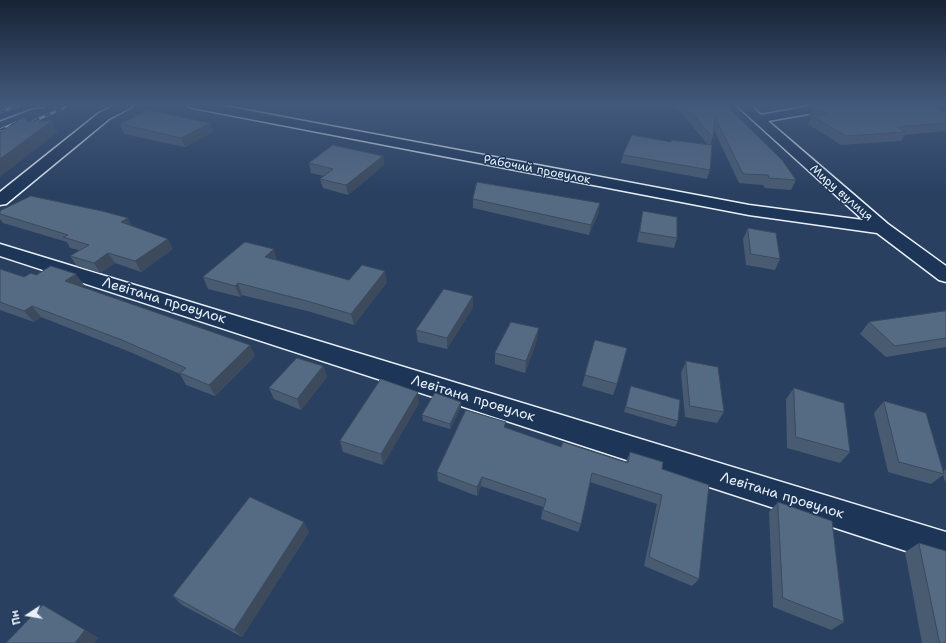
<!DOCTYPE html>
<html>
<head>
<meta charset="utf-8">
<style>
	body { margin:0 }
	#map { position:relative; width:946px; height:643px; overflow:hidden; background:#294061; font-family:"Shantell Sans",sans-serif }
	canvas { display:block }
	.north { position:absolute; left:8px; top:595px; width:40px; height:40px; -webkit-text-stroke:3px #1d3557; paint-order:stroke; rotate:258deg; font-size:11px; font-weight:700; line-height:16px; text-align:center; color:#e8f1f8 }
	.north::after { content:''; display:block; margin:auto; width:14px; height:18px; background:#e8f1f8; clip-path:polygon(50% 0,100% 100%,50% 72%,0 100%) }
</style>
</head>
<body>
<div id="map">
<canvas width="946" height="643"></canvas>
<div class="north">Пн</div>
</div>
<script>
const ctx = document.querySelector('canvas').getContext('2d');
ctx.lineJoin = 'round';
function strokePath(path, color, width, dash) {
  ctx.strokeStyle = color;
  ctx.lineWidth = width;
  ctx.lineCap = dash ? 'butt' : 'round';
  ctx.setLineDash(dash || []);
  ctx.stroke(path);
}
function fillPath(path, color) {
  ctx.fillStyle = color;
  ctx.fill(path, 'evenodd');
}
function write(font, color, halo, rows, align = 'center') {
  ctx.font = font + ' "Shantell Sans",sans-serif';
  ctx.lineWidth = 3;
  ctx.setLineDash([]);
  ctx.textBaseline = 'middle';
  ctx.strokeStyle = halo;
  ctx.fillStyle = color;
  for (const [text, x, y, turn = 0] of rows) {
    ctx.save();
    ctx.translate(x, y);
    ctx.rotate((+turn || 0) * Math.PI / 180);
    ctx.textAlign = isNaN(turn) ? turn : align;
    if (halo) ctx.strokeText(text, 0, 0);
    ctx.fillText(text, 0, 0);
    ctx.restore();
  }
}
const street = new Path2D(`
	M21,104H45L43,107L32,108L0,120V112Z
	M118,104H134L132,107L109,119L6,204L0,205V192L99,113Z
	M187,104H214L749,205L863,220L735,104H749L761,115L820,104H848L846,107L842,108L768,121L888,224L946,266V282L939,280L877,233L749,215L193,108L189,107Z
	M0,244L946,532V564L0,256Z`);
strokePath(street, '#e8f1f8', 3);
fillPath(street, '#1d3557');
const rail = new Path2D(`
	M0,112L23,104
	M23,126L72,104
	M0,130L23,120`);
strokePath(rail, '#e8f1f8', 3);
strokePath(rail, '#1d3557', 2, [6]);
fillPath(new Path2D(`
	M674,104H725L796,180L791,190L765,188L763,185L739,183L714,130L713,137L710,145V170L707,179L621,163L623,155L671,142L708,145Z
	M787,104H811L793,107Z
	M813,107L946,113V131L905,135L901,141L841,145L808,124L812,117L809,115Z
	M210,123L213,132L185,147L124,134L120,124Z
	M383,156L384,165L348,195L323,188L320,179L324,176L311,173L309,163Z
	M473,199L599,212L589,235L473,208Z
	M0,211L132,226L173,249L141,272L115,263L100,273L77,266L70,256L79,250L70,248L67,242L3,223L0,219Z
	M643,211L677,238L674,248L637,242L641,221Z
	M748,228L780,259L775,270L746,265L743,239Z
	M277,260L349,280L387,282L354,325L311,312L242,295L240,297L208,289L203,277Z
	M0,269L24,277L36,275L84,285L81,287L255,356L215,396L186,385L180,374L130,352L41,317L34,322L0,310Z
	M473,307L447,349L418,342L416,330Z
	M946,311V347L886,357L860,334L869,322Z
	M537,340L525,373L495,364V353Z
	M686,361L724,412L717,423L685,417L681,373Z
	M323,366L327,377L301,410L274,399L269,388Z
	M585,375L617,384L613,395L582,386Z
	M631,386L678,421L675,427L624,412Z
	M794,388L850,452L840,463L787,448L786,399Z
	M884,401L943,472L946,469V484L943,475L931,484L888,472L874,413Z
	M461,402V408L450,429L423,421L422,415Z
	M419,403L383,465L343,452L340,441Z
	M505,428L561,447L626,462L630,452L662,469L699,579L692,586L644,566L657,504L590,482L581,524L578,532L541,519L543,507L481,486L477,496L438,481L437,472Z
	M778,502L844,622L831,630L773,607L769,512Z
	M309,532L242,637L182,605L173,596Z
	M919,543L946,643H922L905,552Z`), '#495b71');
fillPath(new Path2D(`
	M795,104H811L793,107Z
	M52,121L58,132L0,177V159Z
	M210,123L213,132L185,147L181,138Z
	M383,156L384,165L348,195L346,185Z
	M600,203L599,212L589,235L591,225Z
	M128,218L133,228L121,222Z
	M168,239L173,249L141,272L135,261Z
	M274,249L277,260L269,268L265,257Z
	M108,253L115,263L100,273L94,263Z
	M385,271L387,282L354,325L351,314Z
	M76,274L84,285L73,292L65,281Z
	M238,283L242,295L240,297L235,286Z
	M473,296V307L447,349V338Z
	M32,306L41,317L34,322L24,311Z
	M539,328L537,340L525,373L526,361Z
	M250,345L255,356L215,396L209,385Z
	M323,366L327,377L301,410L297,399Z
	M418,392L419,403L383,465L381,454Z
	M461,402V408L450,429V424Z
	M482,477L481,486L477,496V487Z
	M304,522L309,532L242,637L234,630Z
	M43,605L57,613L99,638L94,643H75Z`), '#3c4a5c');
const building = new Path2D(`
	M684,104H725L782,160L796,180L769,178L768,175L743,174L715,117L713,137Z
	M829,104H927L946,113V123L897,127L906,132L846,136L812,116L828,114L813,107Z
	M149,110L210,123L181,138L120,124Z
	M24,117L27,121H52L0,159V133Z
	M632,135L671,142V140L712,145L710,170L623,155Z
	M333,145L383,156L346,185L320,179L333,169L309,163Z
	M477,182L600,203L591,225L473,199Z
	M31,196L102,211L128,218L121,222L168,239L135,261L108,253L94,263L70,256L89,245L63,237L68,235L0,214V211Z
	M643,211L677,217V238L640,232Z
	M748,228L776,233L780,259L751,254Z
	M245,242L274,249L265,257L349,280L362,265L385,271L351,314L307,301L238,283L235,286L203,277Z
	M51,266L76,274L65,281L250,345L209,385L180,373L186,368L122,340L32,306L24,311L0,302V269L24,277L31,273L36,275Z
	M444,289L473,296L447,338L416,330Z
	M946,311V338L895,346L869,322Z
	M511,322L539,328L526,361L495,353Z
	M595,340L627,348L617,384L585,375Z
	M297,358L323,366L297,399L269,388Z
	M686,361L718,367L724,412L690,406Z
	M381,379L418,392L381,454L340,441Z
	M631,386L680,400L678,421L626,407Z
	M794,388L844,403L850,452L796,437Z
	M435,393L461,402L450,424L422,415Z
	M884,401L926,413L944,474L899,462Z
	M466,410L506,422L504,427L561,447L563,442L628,463L630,452L663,462L662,469L709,485L699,579L649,557L662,495L592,473L581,524L543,510L546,499L482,477L477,487L437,472Z
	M250,497L304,522L234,630L173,596Z
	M778,502L832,521L844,622L783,598Z
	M919,543L946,551V643H940Z
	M43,605L85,630L75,643H6Z`);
fillPath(building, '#556a83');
strokePath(building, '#3c4a5c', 1);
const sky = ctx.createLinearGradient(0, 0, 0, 194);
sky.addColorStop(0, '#172335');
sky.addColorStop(0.54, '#43597b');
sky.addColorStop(1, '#43597b00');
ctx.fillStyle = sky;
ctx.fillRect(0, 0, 946, 194);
write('12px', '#e8f1f8', '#1d3557', [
	["Рабочий провулок",537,170,11],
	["Миру вулиця",841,193,41]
]);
write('14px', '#e8f1f8', '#1d3557', [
	["Левітана провулок",164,301,17],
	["Левітана провулок",473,399,17],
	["Левітана провулок",782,496,17]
]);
</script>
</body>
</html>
